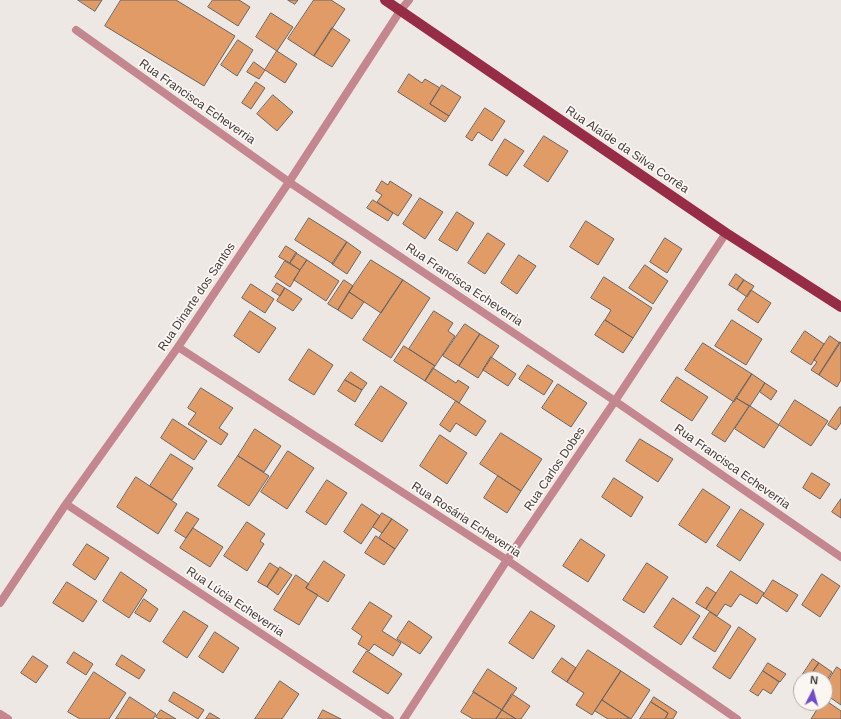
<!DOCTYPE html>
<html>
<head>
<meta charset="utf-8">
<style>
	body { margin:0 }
	#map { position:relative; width:841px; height:719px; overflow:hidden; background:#eee8e4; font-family:Helvetica,sans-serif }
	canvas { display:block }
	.north { position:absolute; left:793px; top:671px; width:40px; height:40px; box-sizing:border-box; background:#fcf6f2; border:1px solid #b0aca9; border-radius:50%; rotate:6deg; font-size:11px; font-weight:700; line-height:16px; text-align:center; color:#3f3c3b }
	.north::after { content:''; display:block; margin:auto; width:14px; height:18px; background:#704dc6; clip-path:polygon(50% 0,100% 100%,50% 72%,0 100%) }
</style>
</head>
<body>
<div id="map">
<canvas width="841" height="719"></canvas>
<div class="north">N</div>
</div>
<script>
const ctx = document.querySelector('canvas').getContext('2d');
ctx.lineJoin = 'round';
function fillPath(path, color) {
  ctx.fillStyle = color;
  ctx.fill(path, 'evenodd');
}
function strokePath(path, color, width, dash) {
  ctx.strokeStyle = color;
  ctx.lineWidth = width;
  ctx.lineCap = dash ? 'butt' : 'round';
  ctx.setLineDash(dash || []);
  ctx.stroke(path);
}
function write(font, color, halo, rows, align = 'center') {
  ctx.font = font + ' Helvetica,sans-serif';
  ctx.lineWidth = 3.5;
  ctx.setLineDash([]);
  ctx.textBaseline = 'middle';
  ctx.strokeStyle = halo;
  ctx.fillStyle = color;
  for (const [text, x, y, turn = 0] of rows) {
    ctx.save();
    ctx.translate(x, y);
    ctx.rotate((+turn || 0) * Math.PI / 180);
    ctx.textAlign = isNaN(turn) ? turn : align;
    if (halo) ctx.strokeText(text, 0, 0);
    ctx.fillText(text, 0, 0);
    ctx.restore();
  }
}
const building = new Path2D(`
	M78,0H102L95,11Z
	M121,0H176L235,36L204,86L105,26Z
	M213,0H239L250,7L238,26L208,7Z
	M288,0H298L295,4Z
	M314,0H331L345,9L314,56L288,39Z
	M271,13L293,27L277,51L256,37Z
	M332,28L350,40L332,67L314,56Z
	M238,40L253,50L237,76L221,65Z
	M277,51L297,64L285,83L265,70Z
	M254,62L265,70L259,79L247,72Z
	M409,74L422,83L425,79L440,88L430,104L449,116L445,122L398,92Z
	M256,82L265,88L251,109L242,103Z
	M442,85L461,97L449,116L430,104Z
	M273,95L293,112L277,131L257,114Z
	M485,108L505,121L492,141L478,132L472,141L466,137Z
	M544,136L568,151L548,182L524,166Z
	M505,139L524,151L507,176L489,165Z
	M382,181L388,185L390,181L412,195L398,216L377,202L382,195L376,191Z
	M420,198L443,212L425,239L403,224Z
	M373,200L393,213L388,221L367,208Z
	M457,212L474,223L457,251L439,240Z
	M309,218L347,242L333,264L295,240Z
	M586,221L614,239L598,265L570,247Z
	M488,233L505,244L485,274L468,263Z
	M665,238L682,249L667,273L650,262Z
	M347,242L361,252L347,274L332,264Z
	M286,246L297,253L290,263L279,257Z
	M296,253L307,260L300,270L290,263Z
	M519,255L536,266L517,294L501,283Z
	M307,260L339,281L326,301L294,280Z
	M371,260L403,280L381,313L349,292Z
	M285,261L300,270L290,287L275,277Z
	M645,265L668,281L653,304L629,288Z
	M736,274L744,280L737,290L729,285Z
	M604,277L652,308L633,338L605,320L611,310L591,298Z
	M344,280L353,286L338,310L328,304Z
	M403,280L430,298L391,358L363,340Z
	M744,280L754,286L747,297L737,290Z
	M277,283L285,288L280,296L272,291Z
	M251,284L274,299L265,313L242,298Z
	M285,288L302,299L293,311L277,301Z
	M751,290L771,303L758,323L738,310Z
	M349,292L364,302L352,319L338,310Z
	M250,311L276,328L259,353L234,336Z
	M434,311L453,323L448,331L455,336L435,366L409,349Z
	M605,320L633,338L623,353L595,335Z
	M732,320L762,339L746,365L715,346Z
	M465,324L480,334L459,366L443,356Z
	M805,331L824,344L811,365L791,352Z
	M480,334L499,346L478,378L459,366Z
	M830,336L840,343L819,375L811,370L817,362L814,360Z
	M840,342L841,343V380L837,387L819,375Z
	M703,343L752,374L734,402L685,370Z
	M404,346L435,366L425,381L394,361Z
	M309,349L333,365L314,395L289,380Z
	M491,357L516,374L508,386L483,370Z
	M528,365L553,381L544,395L519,379Z
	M433,368L456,383L458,380L469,387L459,403L425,381Z
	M351,372L367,383L362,390L345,380Z
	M752,374L765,383L750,406L736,398Z
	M677,377L708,397L692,421L661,401Z
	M345,380L362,390L355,402L338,391Z
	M765,383L777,391L771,400L760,392Z
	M558,384L587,403L571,427L542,408Z
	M381,386L407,403L382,442L355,425Z
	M201,388L233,408L219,428L228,434L221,445L188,424L196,413L188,408Z
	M736,398L749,406L725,442L712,434Z
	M795,400L828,421L811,446L779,425Z
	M456,401L486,421L476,436L456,423L450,432L440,425Z
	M750,406L779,425L764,448L735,429Z
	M840,407H841V423L836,430L828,425Z
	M173,419L207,441L194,460L161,438Z
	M255,429L281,446L264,472L238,456Z
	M501,433L542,459L521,491L480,464Z
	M440,435L467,453L447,484L420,466Z
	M640,439L673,459L658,482L626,461Z
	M288,451L314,468L287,509L261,492Z
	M171,454L193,468L172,500L150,486Z
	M238,456L269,476L249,506L218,486Z
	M812,473L830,484L820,499L803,488Z
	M498,476L521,491L507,513L484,498Z
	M136,477L177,504L158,534L117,507Z
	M614,478L643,497L631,517L602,497Z
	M327,480L347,493L326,525L306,512Z
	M703,489L730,507L706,543L679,525Z
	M841,499V518L832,512Z
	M362,504L380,516L361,544L344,532Z
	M741,509L764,524L740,561L717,546Z
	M187,512L199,519L186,538L175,531Z
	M382,513L392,519L382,533L373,527Z
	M392,519L408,530L395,549L379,538Z
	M247,522L265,534L260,541L264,544L247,571L224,556Z
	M193,528L223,547L210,567L180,548Z
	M376,536L395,549L384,565L365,553Z
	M581,539L605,555L588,582L563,566Z
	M87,544L109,558L95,580L73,565Z
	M324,561L345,575L328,602L306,588Z
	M270,563L279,569L267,587L258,582Z
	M647,563L668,577L644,613L623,600Z
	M280,567L292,575L278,595L267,587Z
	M731,571L764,593L757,604L740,594L731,607L725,604L717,616L706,609Z
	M121,572L147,590L129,618L103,601Z
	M822,574L840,586L820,617L802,605Z
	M296,575L309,584L306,588L318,595L299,625L274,610Z
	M773,580L798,595L787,612L763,596Z
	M67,582L97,601L83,622L53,603Z
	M707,587L716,593L706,609L696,603Z
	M673,598L700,616L681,645L654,627Z
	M144,599L158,609L150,622L135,613Z
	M370,602L392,616L382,631L401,643L393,656L374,644L369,651L358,644L362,636L352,629Z
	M184,611L208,626L187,658L163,642Z
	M531,611L555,626L533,659L509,643Z
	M710,612L731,626L715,652L693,638Z
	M409,621L432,637L420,654L397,639Z
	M739,627L756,639L730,679L713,668Z
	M215,632L239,648L223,673L199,657Z
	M588,650L621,671L592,715L576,705L584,693L567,682Z
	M367,651L402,674L388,694L353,672Z
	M74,652L93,664L86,675L67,663Z
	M122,655L145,670L139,679L116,665Z
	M33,656L48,666L36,683L21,673Z
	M562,658L576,668L567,682L552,672Z
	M813,659L819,663L809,677L803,674Z
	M768,663L786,674L780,682L763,671Z
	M819,663L832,672L825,683V679H812L809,677Z
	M837,667L841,670V705L825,694V686Z
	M488,669L517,688L502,710L473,692Z
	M621,671L650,690L631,719L602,700Z
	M763,671L779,682L771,694L763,689L758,696L750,691Z
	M94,672L126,693L109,719H80L68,712Z
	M280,681L299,694L282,719H255Z
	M174,692L204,710L198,719L169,701Z
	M474,692L502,710L496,719H473L461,712Z
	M512,694L530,706L521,719H516L502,710Z
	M130,697L156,714L153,719H116Z
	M654,697L677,712L673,719H665L668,713L651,702Z
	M602,700L630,719H608L595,711Z
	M825,700L841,711V719H811L821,703H825Z
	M651,702L668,713L665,719H640Z
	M161,710L176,719H159L156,717Z
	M323,710L341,719H318Z
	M502,710L516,719H496Z
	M210,713L220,719H206Z`);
fillPath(building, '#e09b67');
strokePath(building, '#6b6562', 1);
strokePath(new Path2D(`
	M76,30L289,182L615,401L841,557
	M178,347L507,560L737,719
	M66,504L390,719
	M0,603L66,504L178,347L289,182L400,11L409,0
	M0,714L8,719
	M404,719L507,560L615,401L726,233`), '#c48790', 8);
strokePath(new Path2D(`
	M385,0L726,233L841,307`), '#972c47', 10);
write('12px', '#3f3c3b', '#fcf6f2', [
	["Rua Francisca Echeverria",197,102,35],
	["Rua Alaíde da Silva Corrêa",627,150,34],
	["Rua Francisca Echeverria",464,285,34],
	["Rua Dinarte dos Santos",197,297,-56],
	["Rua Francisca Echeverria",732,467,35],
	["Rua Carlos Dobes",555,469,-56],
	["Rua Rosária Echeverria",466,520,33],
	["Rua Lúcia Echeverria",235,602,34]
]);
</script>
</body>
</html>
